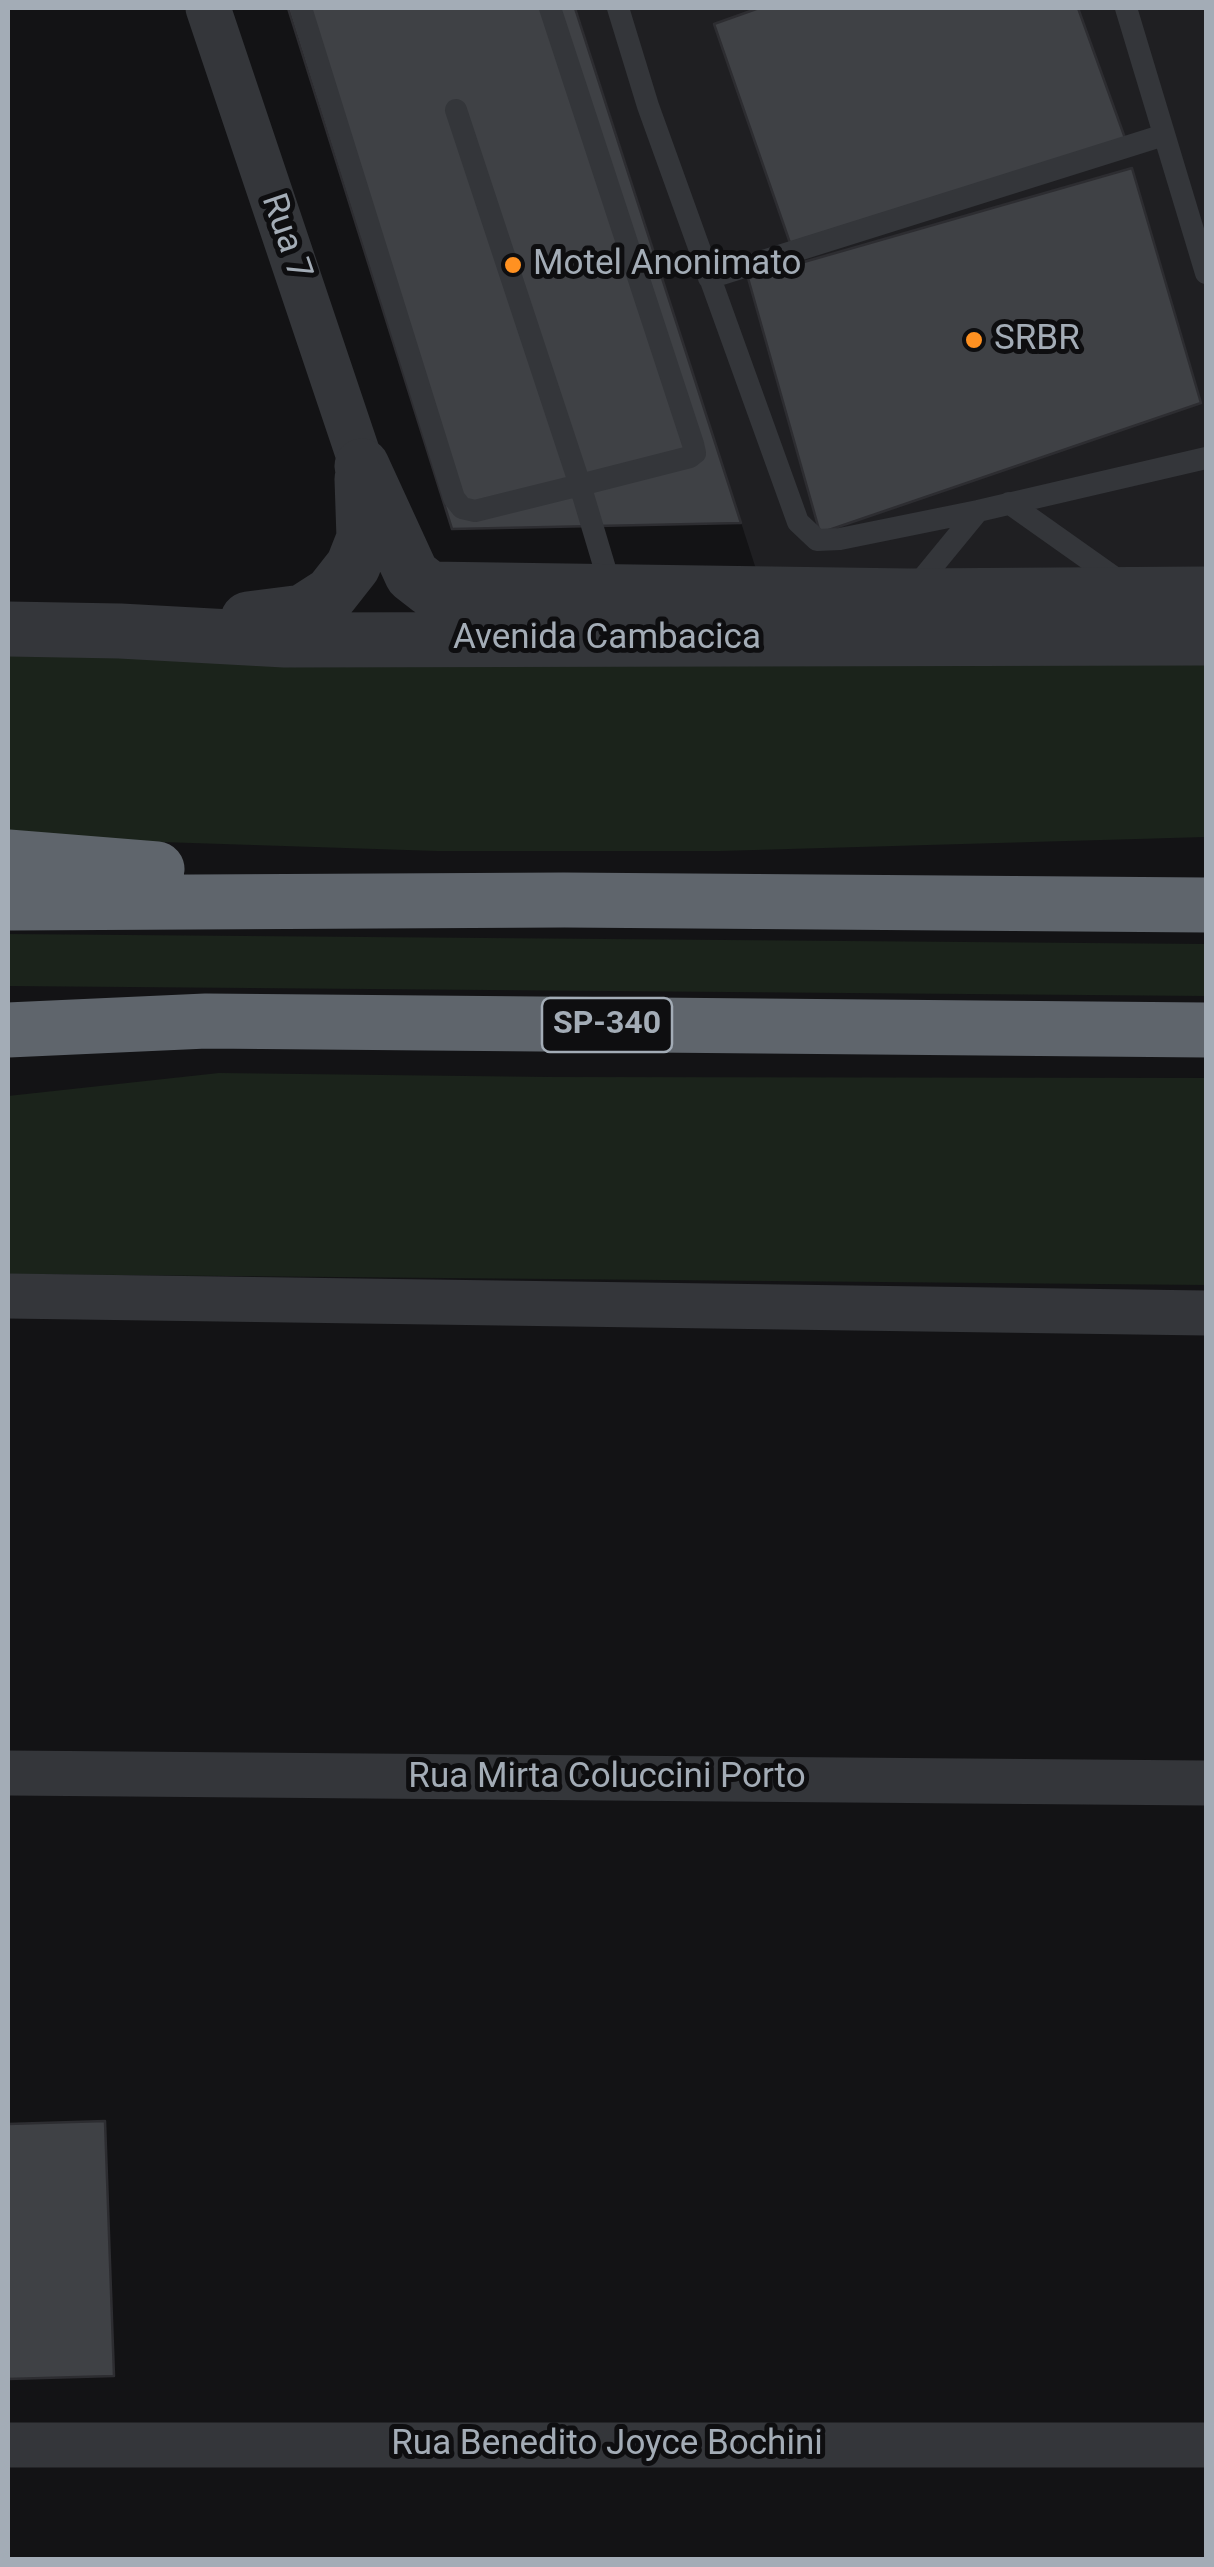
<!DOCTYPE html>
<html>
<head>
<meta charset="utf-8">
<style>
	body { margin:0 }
	#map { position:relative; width:1214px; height:2567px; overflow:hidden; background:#131315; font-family:Roboto,sans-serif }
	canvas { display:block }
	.frame { position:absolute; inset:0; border:10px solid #a3acb6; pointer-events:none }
</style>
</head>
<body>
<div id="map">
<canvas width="1214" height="2567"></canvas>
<div class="frame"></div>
</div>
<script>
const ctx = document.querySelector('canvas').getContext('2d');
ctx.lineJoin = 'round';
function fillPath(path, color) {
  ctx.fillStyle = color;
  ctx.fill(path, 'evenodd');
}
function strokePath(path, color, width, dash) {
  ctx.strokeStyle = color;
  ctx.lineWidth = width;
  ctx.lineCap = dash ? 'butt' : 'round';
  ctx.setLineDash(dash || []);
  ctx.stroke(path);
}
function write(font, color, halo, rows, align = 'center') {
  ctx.font = font + ' Roboto,sans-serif';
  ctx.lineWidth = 10;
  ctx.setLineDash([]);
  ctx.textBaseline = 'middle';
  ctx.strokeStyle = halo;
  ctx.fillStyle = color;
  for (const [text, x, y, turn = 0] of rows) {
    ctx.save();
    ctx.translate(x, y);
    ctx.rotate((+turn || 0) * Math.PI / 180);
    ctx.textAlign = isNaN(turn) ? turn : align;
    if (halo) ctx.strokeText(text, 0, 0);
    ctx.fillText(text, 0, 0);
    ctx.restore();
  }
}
fillPath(new Path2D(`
	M576,8H1206V586L763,591Z`), '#1f1f22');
fillPath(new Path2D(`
	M8,651L1206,659V837L720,851H437L8,837Z
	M8,934L1206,944V996L8,986Z
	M219,1073L549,1077L1206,1078V1285L8,1274V1096Z`), '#1b231b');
const building = new Path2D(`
	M288,8H575L741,523L452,529Z
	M759,8H1078L1125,138L790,243L714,24Z
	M1132,168L1201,403L820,533L748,278Z
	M105,2121L114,2376L8,2379V2124Z`);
fillPath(building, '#3f4145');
strokePath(building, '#2d2d31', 2.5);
strokePath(new Path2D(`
	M301,8L454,498L462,508L475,511L580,485L612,592
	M618,8L648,106L798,522L817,540L840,539L978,511L1206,458
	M1126,8L1206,273
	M456,110L580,485L690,457L695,453L693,444L550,8
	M709,278L1164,135
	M1009,503L1122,583
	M914,589L978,511`), '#34363a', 22);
strokePath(new Path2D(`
	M208,8L362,466
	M8,1296L1206,1313
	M8,1773L1206,1783
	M8,2445H1206`), '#34363a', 45);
strokePath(new Path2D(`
	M362,466L412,575L430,589L909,596L1206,594
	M248,619L303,612L331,594L353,566L364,538L362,479
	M8,629L120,631L285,640L1206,638`), '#34363a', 55);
strokePath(new Path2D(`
	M8,857L157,869
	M8,903L564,900L1206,905
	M8,1030L206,1021L1206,1030`), '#5f656c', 55);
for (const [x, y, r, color] of [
	[513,265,10,"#ff9121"],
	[974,340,10,"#ff9121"]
]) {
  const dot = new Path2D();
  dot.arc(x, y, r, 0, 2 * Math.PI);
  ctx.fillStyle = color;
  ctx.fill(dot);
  strokePath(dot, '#0e0e10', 4);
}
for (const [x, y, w] of [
	[607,1025,130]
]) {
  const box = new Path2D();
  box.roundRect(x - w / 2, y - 27, w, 54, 8);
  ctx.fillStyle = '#0e0e10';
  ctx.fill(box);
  strokePath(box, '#a3acb6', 2.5);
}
write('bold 32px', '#a3acb6', null, [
	["SP-340",607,1025]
]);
write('35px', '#a3acb6', '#0e0e10', [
	["Rua 7",285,237,71],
	["Avenida Cambacica",607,639],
	["Rua Mirta Coluccini Porto",607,1778],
	["Rua Benedito Joyce Bochini",607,2445]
]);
write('35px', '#a3acb6', '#0e0e10', [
	["Motel Anonimato",533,265],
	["SRBR",994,340]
], 'left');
</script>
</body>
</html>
